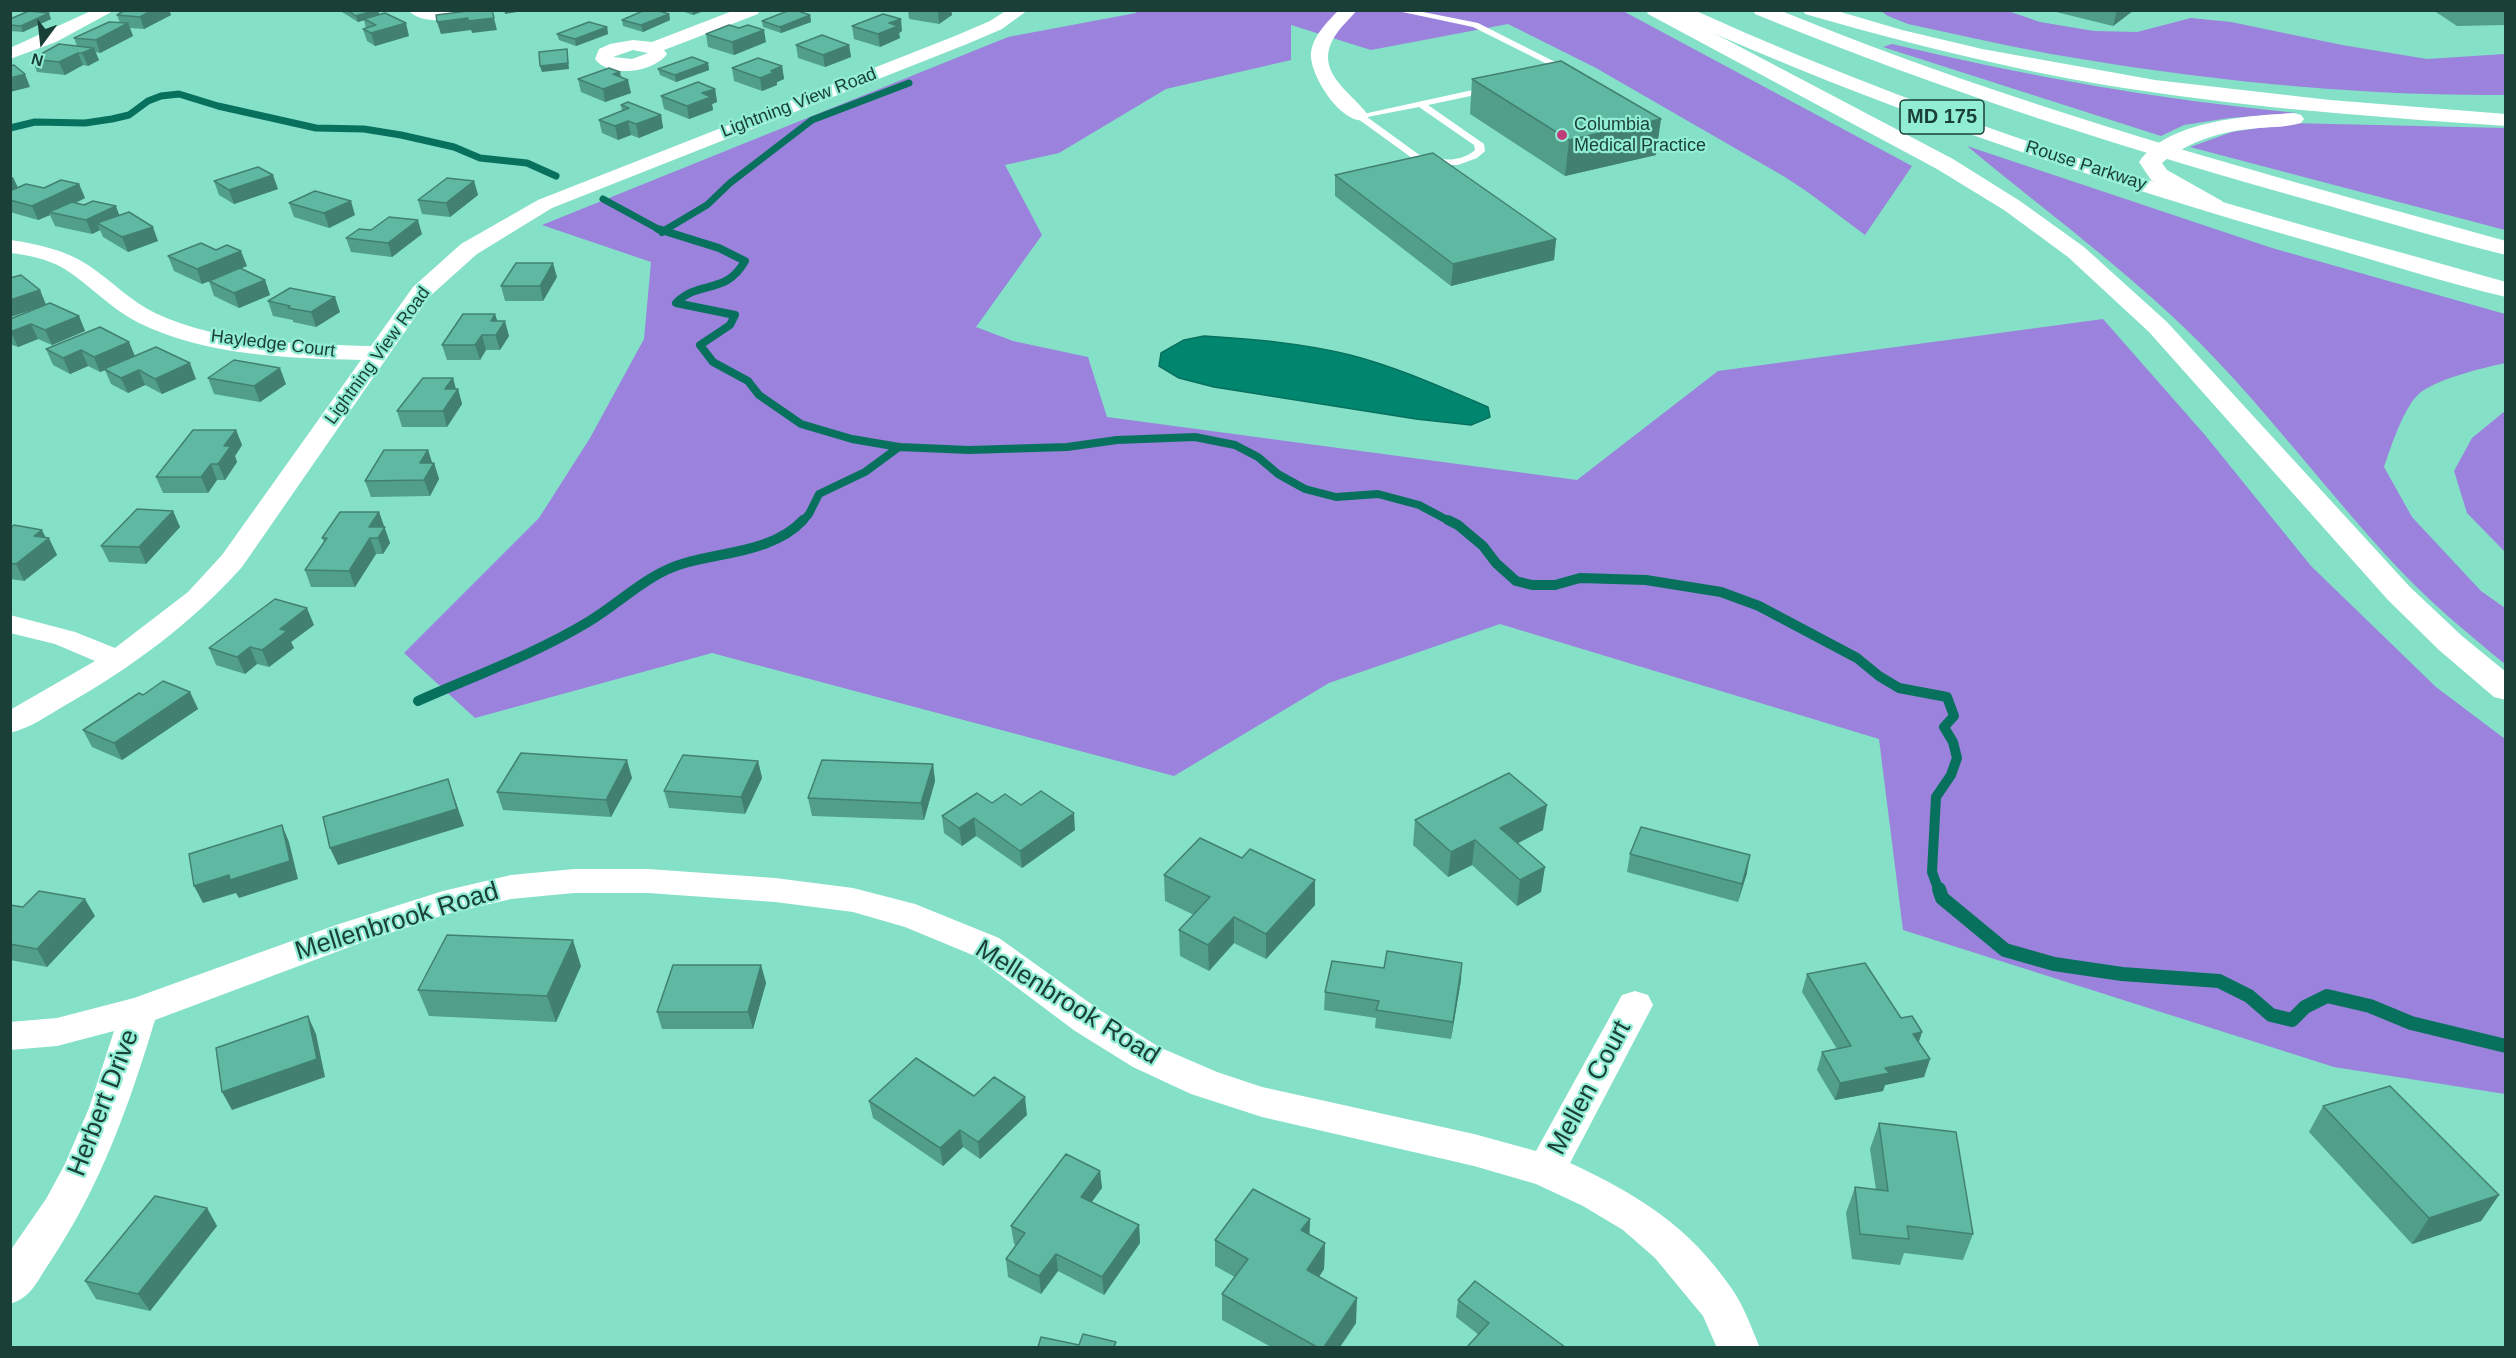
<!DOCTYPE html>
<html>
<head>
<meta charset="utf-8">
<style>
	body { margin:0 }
	#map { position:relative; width:2516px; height:1358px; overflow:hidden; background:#85e0c8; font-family:Helvetica,sans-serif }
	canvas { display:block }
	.frame { position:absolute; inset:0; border:12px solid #193f36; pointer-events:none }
	.north { position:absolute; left:12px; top:12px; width:60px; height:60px; -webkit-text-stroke:4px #92edd5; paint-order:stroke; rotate:195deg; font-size:16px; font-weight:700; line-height:24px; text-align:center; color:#193f36 }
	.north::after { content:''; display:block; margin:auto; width:21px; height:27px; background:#193f36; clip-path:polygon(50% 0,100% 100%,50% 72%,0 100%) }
</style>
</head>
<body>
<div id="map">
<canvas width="2516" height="1358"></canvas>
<div class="frame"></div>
<div class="north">N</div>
</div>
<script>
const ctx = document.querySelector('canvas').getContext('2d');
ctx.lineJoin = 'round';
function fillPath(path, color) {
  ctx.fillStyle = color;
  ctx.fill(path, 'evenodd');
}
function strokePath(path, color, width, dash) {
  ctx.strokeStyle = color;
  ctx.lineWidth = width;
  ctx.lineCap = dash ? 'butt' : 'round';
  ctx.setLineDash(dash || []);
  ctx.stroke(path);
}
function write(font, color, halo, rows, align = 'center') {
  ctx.font = font + ' Helvetica,sans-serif';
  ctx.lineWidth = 4.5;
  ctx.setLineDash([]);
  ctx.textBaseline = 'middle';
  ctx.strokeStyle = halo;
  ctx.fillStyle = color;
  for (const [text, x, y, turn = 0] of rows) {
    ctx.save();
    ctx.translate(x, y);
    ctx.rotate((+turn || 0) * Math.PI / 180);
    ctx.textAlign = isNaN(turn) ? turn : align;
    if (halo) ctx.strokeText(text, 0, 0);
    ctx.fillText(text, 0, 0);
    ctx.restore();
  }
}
fillPath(new Path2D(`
	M1137,11H1623L1912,166L1865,235L1809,193L1785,177L1596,68L1508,24L1371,50L1291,25V60L1166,89L1059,153L1005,165L1042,235L976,327L1013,341L1088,357L1107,417L1577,480L1718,371L2103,319L2205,435L2311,566L2436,687L2505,739V1094L2334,1067L1903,930L1879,739L1500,624L1329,683L1174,776L712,653L475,718L404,653L539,518L590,438L644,339L651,262L542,225L1008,37L1136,13Z
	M1881,11H2008L2040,22L2094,31L2137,32L2191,18L2231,22L2342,45L2427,59L2505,54V95C2354,96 2201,80 2051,54C2003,45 1956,34 1908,24L1888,16Z
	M1892,44C2026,76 2161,100 2297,113L2229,118L2184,125L2161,136L1883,47Z
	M2290,123L2505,128V230L2190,147L2232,132Z
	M1967,146L2272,248L2505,314V363C2480,369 2443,377 2421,392C2404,405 2391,447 2384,467L2412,517L2481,591L2505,608V664C2468,634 2430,602 2397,567C2329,494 2269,413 2199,342C2128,271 2044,210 1967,146Z
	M2505,411V552L2467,513L2454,471L2472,438Z`), '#9b82dc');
const water = new Path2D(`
	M1204,336C1252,339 1303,343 1350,355C1397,367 1443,388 1488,407L1490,417L1471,425L1416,419L1214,387L1179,378L1159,366L1161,353L1184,340Z`);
fillPath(water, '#00866f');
strokePath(water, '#08715e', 1.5);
strokePath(new Path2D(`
	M10,128L35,122L85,123L112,119L129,115L148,101L161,96L179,94L218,106L316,128L364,129L401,135L454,147L480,158L527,163L556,176
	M603,199L660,230
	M665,230L707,205L730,183L812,120L909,83`), '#08715e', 7);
strokePath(new Path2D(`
	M658,229L719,248L745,261C725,296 700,279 676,303L735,315L730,325L700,345L713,362L748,381L759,395L801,424L852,439L899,447L969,450L1067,447L1117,440L1195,437L1235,445L1258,457L1278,474L1305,489L1336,497L1378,494L1419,505L1451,522
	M662,232L668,229
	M802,522L809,514L819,494L865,472L899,447`), '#08715e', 8);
strokePath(new Path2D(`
	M1448,520L1458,525L1483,546L1496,563L1516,581L1532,585H1555L1580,578L1646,580L1721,592L1759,606L1857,658L1879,676L1899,688L1947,697L1954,716L1944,727L1953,742L1957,758L1951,775L1936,797L1932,872L1939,891
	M418,701C474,676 535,654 588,622C620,603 648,573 685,563C723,552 775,551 803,520`), '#08715e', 10);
strokePath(new Path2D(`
	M1939,889L1942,898L2005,950L2054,964L2122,974L2219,981L2249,996L2271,1015L2292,1020L2305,1007L2327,996L2370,1006L2411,1023L2506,1046`), '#08715e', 14);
fillPath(new Path2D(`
	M1393,10H1413L1478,23L1573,71L1565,73L1473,27Z
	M1491,86L1494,87V91L1428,105L1484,144L1485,151L1477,158L1458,165H1440L1419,161L1412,158L1354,116ZM1419,107L1474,145L1475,150C1459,164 1437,160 1418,154L1367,117Z`), '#fff');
fillPath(new Path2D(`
	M93,10H115L56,42L10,59V48Z
	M408,10H465C453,23 420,24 408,10Z
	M735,10H760L758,14L664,50L667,54C654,72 610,79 595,59L599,49L610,44L633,40L652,42ZM633,50L648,53L632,59L613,57Z
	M1007,10H1028L1002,29L967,44L552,208L477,254L429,297L242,567C191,624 131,668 64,706C47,716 30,728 10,733V710L95,661L55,644L10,633V615L75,632L115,648L188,592L222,555L361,360C287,358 205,356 137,322C110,308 89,284 63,268C47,259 29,255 10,253V240C38,244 65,250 88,265C111,280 130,301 155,313C222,344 299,344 371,346L413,287L461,244L538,200L955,36L990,21Z
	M1339,10H1357C1350,19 1341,26 1335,36C1312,72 1352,92 1369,116L1366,120C1342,126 1309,75 1311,53C1313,36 1327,22 1339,10Z
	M574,869H648L775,878L853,888L915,904L999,938L1101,1011L1159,1047L1217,1072L1262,1087L1474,1134L1536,1151L1622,995L1635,991L1648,995L1653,1005L1570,1163C1637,1194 1689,1226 1732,1289C1744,1306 1752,1329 1760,1348H1717L1703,1316L1655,1258L1623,1230L1583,1206L1536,1184L1474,1166L1262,1117L1191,1094L1133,1067L1075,1031L975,956L905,927L853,912L775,902L648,893H574L511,899L447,914L360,943L155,1020C129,1106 100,1187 50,1262C37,1281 32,1297 10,1304V1251L46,1199L65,1164L89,1108L114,1031L57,1046L10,1050V1022L57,1018L134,998L336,925L443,891L511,875Z`), '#fff');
fillPath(new Path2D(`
	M1668,10H1694C1833,73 1976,126 2122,172C2249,211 2378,246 2506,282V297C2443,282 2381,262 2318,244C2097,181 1880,109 1670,14Z
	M1753,10H1779C2015,107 2260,173 2506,241V255C2445,240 2386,222 2326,205C2132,151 1942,91 1755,14Z`), '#fff');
fillPath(new Path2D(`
	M1646,10H1670L1953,159L2020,201L2084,247L2167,322L2410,587L2462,636L2506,672V700L2494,697L2439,650L2388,600L2149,332L2068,257L2004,210L1937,169L1648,14Z
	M1803,10H1834L1902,30L1982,49L2155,80L2330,100L2506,114V126C2359,116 2211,105 2066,78C1978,61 1892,39 1805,14Z
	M2294,113L2301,115L2304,119L2301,123C2288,127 2273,127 2259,128C2223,131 2190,140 2162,163L2167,170L2222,201L2225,206L2222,211L2214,213L2206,211L2151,180L2139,162C2168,120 2248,116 2294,113Z`), '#fff');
fillPath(new Path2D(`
	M125,10H169L171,15L144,29L130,28L133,36L100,53L95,52L99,60L88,66L83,65L65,75L37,72L32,59L77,46L74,38L120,23L117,15Z
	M341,10H378L379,15L409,36L375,46L367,41L363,29L366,28L364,20L358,22L342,12Z
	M679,10H706L693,15Z
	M908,10H951L952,15L939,24L909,19Z
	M2048,10H2134L2113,26Z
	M2433,10H2505V25L2457,26Z
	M669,14L670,20L643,32L623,26L622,20Z
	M810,15L811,22L781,33L763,27L762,21Z
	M10,19H51L23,32L10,31Z
	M852,26L902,31L899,33L900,38L880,47L854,39Z
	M607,27L608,34L576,46L559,40L557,34Z
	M739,28L766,42L734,55L708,47L706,34Z
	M796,45H849L851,57L825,67L798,58Z
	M708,63L709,70L676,82L660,75L658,69Z
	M782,66L784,79L777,82V85L762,91L734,81L732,68Z
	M621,77L631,93L605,102L581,92L578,79Z
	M1472,79L1656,155L1565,176L1470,114Z
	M715,89L717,102L712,104L713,110L689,119L664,109L661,96Z
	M621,105L661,115L663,128L639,138L631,135L618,140L602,133L599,120L622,111Z
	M1335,175L1556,239L1554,260L1451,286L1335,196Z
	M10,176L18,188H44L79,184L85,198L76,203L119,216L158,241L128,252L103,237L100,230L92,234L55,226L50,215L38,220L10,212Z
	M214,181L278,189L234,204L219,195Z
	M474,181L478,195L450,217L422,214L418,200Z
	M289,203L355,215L329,228L294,217Z
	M371,230L422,234L392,257L351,252L346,238Z
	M168,256L247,266L240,268L265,280L270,295L239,308L214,296L209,281L202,284L174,271Z
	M557,277L543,301H505L501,286Z
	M40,290L46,305L79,316L85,331L52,345L38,339L18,347L10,344V319L43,306L10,317Z
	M268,301L340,312L316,327L293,322V320L273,316Z
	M495,314L497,321L509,336L500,350H486L480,360H447L442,345Z
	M129,342L135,356L196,379L162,394L145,385L128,393L111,384L105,370L100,372L88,366L70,374L53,365L46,349Z
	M208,378L286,384L260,402L214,394Z
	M453,378L456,389H458L462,404L447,427H402L397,411Z
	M236,430L242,445L235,456L237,462L225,480H217L208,493H163L156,477Z
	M428,450L432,463H434L439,479L430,496L371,497L365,481Z
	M173,511L180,527L146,564L109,562L101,546Z
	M379,512L390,543L383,554H376L355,587H311L305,570L324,542L322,538Z
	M10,528L46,538L57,555L24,581L10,579Z
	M314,625L291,642L294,648L269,667L257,664L245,674L216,665L209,648Z
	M190,692L198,709L122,760L92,747L83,730L143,695Z
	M758,761L762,778L745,814L669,808L664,791Z
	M933,764L935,781L924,820L812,816L808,798Z
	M632,778L611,817L503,810L497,792Z
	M992,803L1021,805L1075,830L1022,868L976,836L962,846L944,833L942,816Z
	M1415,820L1543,830L1518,843L1541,892L1517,906L1472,865L1448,877L1413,845Z
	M1630,854L1747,873L1738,902L1627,872Z
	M1164,875L1315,905L1266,959L1234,943L1209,971L1180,956L1179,930L1194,915L1165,901Z
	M10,905L23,907L95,916L47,967L10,960Z
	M761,965L766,983L753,1029H662L657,1012Z
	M581,966L556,1022L429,1016L418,990Z
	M1807,974L1901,1018L1922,1032L1919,1042L1930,1059L1924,1077L1885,1085L1883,1091L1835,1100L1817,1070L1822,1052L1837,1049L1802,992Z
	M1461,980L1451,1039L1375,1028L1376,1018L1324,1010L1325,992Z
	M974,1096L1027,1115L980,1159L963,1147L943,1166L873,1118L869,1101Z
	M2323,1106L2499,1195L2481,1221L2412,1244L2309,1132Z
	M1879,1123L1973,1234L1963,1260L1904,1253L1900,1265L1852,1259L1846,1213L1855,1187L1876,1190L1870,1149Z
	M1100,1171L1102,1188L1091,1203L1139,1225L1140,1243L1104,1295L1058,1271L1041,1294L1008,1277L1006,1259L1016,1245L1014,1244L1011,1226Z
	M207,1208L217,1226L150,1311L96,1299L85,1281Z
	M1310,1219L1309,1235L1325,1243L1324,1269L1319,1277L1356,1323L1340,1347H1271L1222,1320V1294L1235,1277L1215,1266V1240Z
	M1458,1300L1565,1347L1479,1335L1456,1317Z`), '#519e8b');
fillPath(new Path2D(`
	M152,10H169L171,15L144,29L140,17Z
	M376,10H378L380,16L358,22L356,16Z
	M504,10H530L505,14Z
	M692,10H706L693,15Z
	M939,10H951L952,15L939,24L938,11Z
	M2117,10H2134L2113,26Z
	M49,13L51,19L23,32L21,26Z
	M669,14L670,20L643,32L641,25Z
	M810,15L811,22L781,33L780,27Z
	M468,18H494L497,30L472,33L471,30L441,34L437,22Z
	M901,19L902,31L899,33L900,38L880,47L878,34L889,23Z
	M128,23L133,36L100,53L96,40Z
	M406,23L409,36L375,46L371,33Z
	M607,27L608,34L576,46L575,39Z
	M764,30L766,42L734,55L732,42Z
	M849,45L851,57L825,67L823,55Z
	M94,48L99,60L88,66L82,53Z
	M567,49L569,69L542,72L540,66Z
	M78,53L83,65L65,75L59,62Z
	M708,63L709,70L676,82L675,75Z
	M782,66L784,79L777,82V85L762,91L760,78L771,71Z
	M620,72L622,82L628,80L631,93L605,102L603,89L613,74Z
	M25,74L30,87L10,92V78Z
	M715,89L717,102L712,104L713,110L689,119L687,106L702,93Z
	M661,115L663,128L639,138L636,124Z
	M1661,119L1656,155L1565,176L1569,140Z
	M628,121L631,135L618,140L615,126Z
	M273,175L278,189L234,204L229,190Z
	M13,177L19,190L10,194V178Z
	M474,181L478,195L450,217L446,203Z
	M79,184L85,198L53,213L49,212L50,215L38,220L32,206Z
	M351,201L355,215L329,228L324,213Z
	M116,206L121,220L97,223L100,230L92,234L86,220Z
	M418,220L422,234L392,257L388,243Z
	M153,227L158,241L128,252L122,237Z
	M1556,239L1554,260L1451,286L1453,264Z
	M241,251L247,266L202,284L197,269Z
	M553,263L557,277L543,301L540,286Z
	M265,280L270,295L239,308L234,293Z
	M40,290L46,305L10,317V300Z
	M335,297L340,312L316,327L311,312Z
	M495,314L500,329L505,321L509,336L500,350L491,321Z
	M79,316L85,331L52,345L45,330Z
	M31,324L38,339L18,347L11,332Z
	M482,335L486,350L480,360L475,345Z
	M129,342L135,357L104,369L105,370L100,372L94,357Z
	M81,350L88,366L70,374L63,358Z
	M190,363L196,379L162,394L155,379Z
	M280,368L286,384L260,402L254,386Z
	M139,370L145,385L128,393L121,378Z
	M453,378L456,390L458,389L462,404L447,427L443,411L445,389Z
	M236,430L242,445L235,456L237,462L225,480L218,464L224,446Z
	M428,450L433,465L420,463Z
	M434,463L439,479L430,496L424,480Z
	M211,464L217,480L208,493L201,477Z
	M173,511L180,527L146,564L139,547Z
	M379,512L390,543L383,554L378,538L369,527Z
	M42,530L47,540L49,538L57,555L24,581L16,564L34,536Z
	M370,538L376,554L355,587L349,571Z
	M307,608L314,625L291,642L294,648L269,667L262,650L280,629Z
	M250,647L257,664L245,674L237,657Z
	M190,692L198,709L122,760L114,743Z
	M627,760L632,778L611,817L606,800Z
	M758,761L762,778L745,814L741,797Z
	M933,764L935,781L924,820L921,803Z
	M448,779L464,826L338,865L330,848Z
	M1547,805L1543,830L1497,854L1500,828Z
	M1074,813L1075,830L1022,868L1020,851Z
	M974,818L976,836L962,846L959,828Z
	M282,825L289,842L298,879L239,898L236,893L203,903L194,886Z
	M1475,840L1472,865L1448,877L1451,852Z
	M1750,855L1747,873L1738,902L1742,884Z
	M1545,867L1541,892L1517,906L1520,880Z
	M1315,880V905L1266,959V934Z
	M85,899L95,916L47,967L37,949Z
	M1234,917V943L1209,971L1208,945Z
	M573,940L581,966L556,1022L547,996Z
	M1462,963L1461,980L1451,1039L1453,1022Z
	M761,965L766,983L753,1029L748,1012Z
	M308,1016L316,1034L325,1077L232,1110L222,1092Z
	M1922,1032L1916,1049L1913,1034Z
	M1930,1059L1924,1077L1885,1085L1883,1091L1835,1100L1840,1083L1885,1068Z
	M1025,1097L1027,1115L980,1159L978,1142Z
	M960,1130L963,1147L943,1166L940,1148Z
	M1100,1171L1102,1188L1082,1215L1081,1197Z
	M2499,1195L2481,1221L2412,1244L2429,1218Z
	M207,1208L217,1226L150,1311L138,1294Z
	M1310,1219L1309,1245L1301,1230Z
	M1139,1225L1140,1243L1104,1295L1102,1277Z
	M1325,1243L1324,1269L1306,1296L1307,1270Z
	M1056,1254L1058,1271L1041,1294L1039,1276Z
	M1357,1298L1356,1323L1340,1347H1324Z`), '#428171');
const building = new Path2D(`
	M125,10H152L140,17L117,15Z
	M347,10H376L356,16Z
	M476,10H492L494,18L468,21V18L437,22L436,15Z
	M645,10H656L669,14L641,25L622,20Z
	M790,10H795L810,15L780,27L762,21Z
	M29,11L49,13L21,26L10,25V19Z
	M385,13L406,23L371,33L363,29L376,25L364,19Z
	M883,14L901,19L889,23L898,26L878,34L852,26Z
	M109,22L128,23L96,40L74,38Z
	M589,22L607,27L575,39L557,34Z
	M729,25L739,28L748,25L764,30L732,42L706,34Z
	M822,35L849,45L823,55L796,45Z
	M59,44L94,48L82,53H78L59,62L32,59Z
	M567,49L568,63L540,66L539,52Z
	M692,57L708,63L675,75L658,69Z
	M758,58L782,66L771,71L775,72L760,78L732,68Z
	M1561,61L1661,119L1569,140L1472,79Z
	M14,65L25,74L10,78V66Z
	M609,68L620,72L613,74L628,80L603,89L578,79Z
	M698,82L715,89L702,93L711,97L687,106L661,96Z
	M628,102L661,115L636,124L628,121L615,126L599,120L629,108L621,105Z
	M1433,153L1556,239L1453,264L1335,175Z
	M258,167L273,175L229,190L214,181Z
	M447,178L474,181L446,203L418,200Z
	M61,180L79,184L32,206L10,200V191L26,184L44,188Z
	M315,191L351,201L324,213L289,203Z
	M93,201L116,206L86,220L49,212L72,202L84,205Z
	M129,212L153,227L122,237L97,223Z
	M389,217L418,220L388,243L346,238L359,229L371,230Z
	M201,243L216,250L227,245L241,251L197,269L168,256Z
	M516,263H553L540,286H501Z
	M240,268L265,280L234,293L209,281Z
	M21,275L40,290L10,300V278Z
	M290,288L335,297L311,312L288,308L290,306L268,301Z
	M50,303L79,316L45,330L31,324L10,332V319Z
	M463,314H495L491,321H505L496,335H482L475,345H442Z
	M100,327L129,342L94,357L81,350L63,358L46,349Z
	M156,347L190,363L155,379L139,370L121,378L104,369Z
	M234,360L280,368L254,386L208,378Z
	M423,378H453L445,389H458L443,411H397Z
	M193,430H236L224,446H231L218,464H211L201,477H156Z
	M384,450H428L420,463H434L424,480L365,481Z
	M137,509L173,511L139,547L101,546Z
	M340,512H379L369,527H385L378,538H370L349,571L305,570L327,538H322Z
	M14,525L42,530L34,536L49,538L16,564L10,563V528Z
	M275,599L307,608L280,629L287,631L262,650L250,647L237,657L209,648Z
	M163,681L190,692L114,743L83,730L139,693L143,695Z
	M521,753L627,760L606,800L497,792Z
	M683,755L758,761L741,797L664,791Z
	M822,760L933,764L921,803L808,798Z
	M1509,773L1547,805L1500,828L1545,867L1520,880L1475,840L1451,852L1415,820Z
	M448,779L457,809L330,848L323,817Z
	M1041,791L1074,813L1020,851L974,818L959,828L942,816L977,793L992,803L1005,794L1021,805Z
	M282,825L290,861L230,880L229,875L194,886L189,854Z
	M1641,827L1750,855L1742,884L1630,854Z
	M1200,838L1242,858L1250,849L1315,880L1266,934L1234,917L1208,945L1179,930L1210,897L1164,875Z
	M39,891L85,899L37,949L10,944V905L23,907Z
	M447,935L573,940L547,996L418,990Z
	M1387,951L1462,963L1453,1022L1376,1010L1379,1001L1325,992L1332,961L1384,968Z
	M1865,963L1901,1018L1912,1016L1922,1032L1913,1034L1930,1059L1885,1068L1889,1073L1840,1083L1822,1052L1851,1046L1807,974Z
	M673,965H761L748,1012H657Z
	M308,1016L317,1059L222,1092L216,1048Z
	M916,1058L974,1096L994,1077L1025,1097L978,1142L960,1130L940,1148L869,1101Z
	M2390,1086L2499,1195L2429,1218L2323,1106Z
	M1879,1123L1956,1132L1973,1234L1907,1226L1909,1239L1860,1234L1855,1187L1888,1191Z
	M1066,1154L1100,1171L1081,1197L1139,1225L1102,1277L1056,1254L1039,1276L1006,1259L1025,1233L1011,1226Z
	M1253,1189L1310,1219L1301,1230L1325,1243L1307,1270L1357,1298L1324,1347H1317L1222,1294L1248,1259L1215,1240Z
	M155,1196L207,1208L138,1294L85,1281Z
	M1475,1281L1565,1347H1467L1489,1323L1458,1300Z
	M1083,1334L1116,1342L1114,1347H1038L1041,1337L1079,1345Z`);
fillPath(building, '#5eb8a2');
strokePath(building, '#428171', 1.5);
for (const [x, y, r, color] of [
	[1562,135,6,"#c23c7c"]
]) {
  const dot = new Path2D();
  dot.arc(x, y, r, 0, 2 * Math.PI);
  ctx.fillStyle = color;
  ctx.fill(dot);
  strokePath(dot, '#92edd5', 2);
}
write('18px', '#193f36', '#92edd5', [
	["Lightning View Road",799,103,-21],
	["Rouse Parkway",2086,166,18],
	["Hayledge Court",273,344,7],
	["Lightning View Road",378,356,-54]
]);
write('18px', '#193f36', '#92edd5', [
	["Columbia",1574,125],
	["Medical Practice",1574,146]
], 'left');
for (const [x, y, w] of [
	[1942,117,84]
]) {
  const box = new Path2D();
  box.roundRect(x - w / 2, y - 17, w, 34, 4.5);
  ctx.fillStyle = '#92edd5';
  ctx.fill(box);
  strokePath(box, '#193f36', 1.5);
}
write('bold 20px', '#193f36', null, [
	["MD 175",1942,117]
]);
write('26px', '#193f36', '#92edd5', [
	["Mellenbrook Road",397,922,-17],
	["Mellenbrook Road",1067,1003,32],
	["Mellen Court",1590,1088,-62],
	["Herbert Drive",104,1103,-69]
]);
</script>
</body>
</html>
